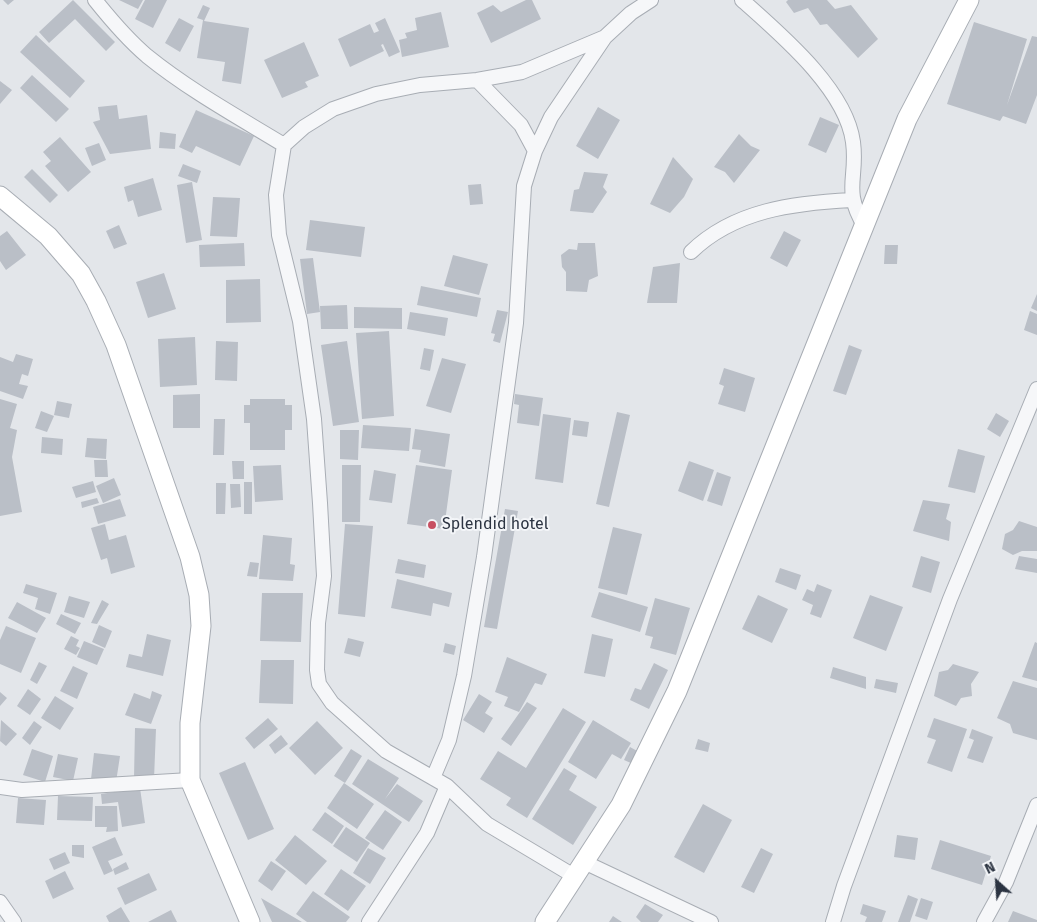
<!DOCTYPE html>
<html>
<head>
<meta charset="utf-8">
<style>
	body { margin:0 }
	#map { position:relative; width:1037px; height:922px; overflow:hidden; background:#e3e6ea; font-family:"Fira Sans",sans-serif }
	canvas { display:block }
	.north { position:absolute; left:972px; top:857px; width:50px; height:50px; -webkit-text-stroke:4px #f3f5f8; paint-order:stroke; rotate:334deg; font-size:14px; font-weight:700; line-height:20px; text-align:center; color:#2c3442 }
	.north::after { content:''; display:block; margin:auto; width:18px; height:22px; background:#2c3442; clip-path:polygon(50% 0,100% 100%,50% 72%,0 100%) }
</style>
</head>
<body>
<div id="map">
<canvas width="1037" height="922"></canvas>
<div class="north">N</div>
</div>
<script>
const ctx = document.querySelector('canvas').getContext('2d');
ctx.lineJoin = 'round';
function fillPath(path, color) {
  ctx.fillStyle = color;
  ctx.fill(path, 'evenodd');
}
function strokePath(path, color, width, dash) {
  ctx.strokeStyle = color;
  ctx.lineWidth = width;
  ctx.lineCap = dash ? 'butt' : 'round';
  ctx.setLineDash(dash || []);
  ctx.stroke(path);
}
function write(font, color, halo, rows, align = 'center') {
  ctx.font = font + ' "Fira Sans",sans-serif';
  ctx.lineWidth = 4;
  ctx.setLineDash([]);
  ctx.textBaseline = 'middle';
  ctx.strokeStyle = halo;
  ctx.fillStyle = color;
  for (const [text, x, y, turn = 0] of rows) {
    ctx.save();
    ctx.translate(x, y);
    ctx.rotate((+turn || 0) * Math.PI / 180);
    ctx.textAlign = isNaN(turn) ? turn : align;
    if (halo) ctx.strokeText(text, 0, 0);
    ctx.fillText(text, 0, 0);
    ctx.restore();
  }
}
fillPath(new Path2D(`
	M3,0H14L8,5Z
	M73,0L115,42L106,51L75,19L49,43L39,32Z
	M119,0H143L138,9Z
	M145,0H167L153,28L135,19Z
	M526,0H532L541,19L491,43L477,13L493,5L501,12Z
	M788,0H827L835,9L851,5L878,39L858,58L827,24L820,25L808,8L794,13L786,2Z
	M203,5L210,8L204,21L249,28L241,84L222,81L225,62L197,58L203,20L197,18Z
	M441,12L449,47L402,57L399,40L407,38L405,33L417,30L415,18Z
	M179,18L194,26L180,52L165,43Z
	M385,18L400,52L389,57L383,44L381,45L384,51L350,67L338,39L370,24L374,33L379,31L375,23Z
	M974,22L1027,39L1007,105L1032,36L1037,37V95L1026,124L1003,116L1000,121L947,104Z
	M36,35L85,81L70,98L20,52Z
	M304,42L319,76L305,82L308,87L282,98L264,60Z
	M32,75L69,109L56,122L20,88Z
	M0,81L12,90L0,104Z
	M117,105L119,119L147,115L151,149L110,154L93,122L100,120L98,107Z
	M598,107L620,120L598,159L576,146Z
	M196,110L254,136L240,166L196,146L192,153L179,147Z
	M820,117L839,125L826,153L808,145Z
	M160,132L176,134L175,149L159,148Z
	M739,134L751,146L760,150L734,183L725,172L714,167Z
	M60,137L91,172L68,192L45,166L51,161L43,152Z
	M99,143L106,160L92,166L85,148Z
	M673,157L693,179L684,197L670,213L650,204Z
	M183,164L201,171L197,183L178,176Z
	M32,169L58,195L50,203L24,177Z
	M584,172L608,174L603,187L607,192L593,213L570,211L574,190L579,189Z
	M153,178L162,210L138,217L133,200L128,202L124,187Z
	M192,182L202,240L186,243L177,185Z
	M481,184L483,204L470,205L468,185Z
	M213,197L240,198L237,237L210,236Z
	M310,220L365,227L361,257L306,250Z
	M119,225L127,244L114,249L106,231Z
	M7,231L26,255L6,270L0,261V236Z
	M784,231L801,240L787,267L770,258Z
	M244,243L245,266L200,267L199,245Z
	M578,243H595L598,276L589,280L587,292L566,291V272L562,267L561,255L569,249L577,250Z
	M885,245H898L897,264H884Z
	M453,255L488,264L479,295L444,286Z
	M313,258L320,312L307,314L300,259Z
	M680,263L677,303H647L653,267Z
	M164,273L176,309L148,318L136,282Z
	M260,279L261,322L226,323V280Z
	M421,286L481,298L477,317L417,305Z
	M1037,294V311L1031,308Z
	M347,305L348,329H321L320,306Z
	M354,307L402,308V329L354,328Z
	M497,310L508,312L500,343L493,341L495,334L491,333Z
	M1030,311L1037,314V335L1024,330Z
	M410,312L448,318L445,336L407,329Z
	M389,331L394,416L362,419L356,333Z
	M195,337L197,385L160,387L158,339Z
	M216,341L238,342L237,381L215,380Z
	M347,341L359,422L333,426L321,345Z
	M849,345L862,350L846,395L833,391Z
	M424,348L434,350L430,371L420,369Z
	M16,354L33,359L28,376L22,374L19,384L28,386L23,399L0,391V357L13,362Z
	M442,358L466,364L451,413L426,406Z
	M724,368L755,378L745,412L718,404L724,386L719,384Z
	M200,394V428H173V395Z
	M515,394L543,398L539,426L517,423L519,405L514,404Z
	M0,399L17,404L10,428L17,430L12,457L22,512L0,516Z
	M250,399H285V405H292V430H285V450H250V423H244V405H250Z
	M57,401L72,404L69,418L54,415Z
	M41,411L54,416L47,432L35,428Z
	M617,412L630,415L609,507L596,504Z
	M996,413L1009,421L1000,437L987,429Z
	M543,414L571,418L563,483L535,479Z
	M214,419H225L224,455H213Z
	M574,420L589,422L587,437L572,435Z
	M363,425L411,428L409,451L361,448Z
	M415,429L450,434L445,467L419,462L421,450L412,449Z
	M340,430H359L358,460L340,459Z
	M42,437L63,439L62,455L41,453Z
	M87,438L107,439L106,459L85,457Z
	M958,449L985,456L975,493L948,487Z
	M94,460H107L108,477H95Z
	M232,461H244V479H233Z
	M689,461L714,470L703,501L678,491Z
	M281,465L283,500L255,502L253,466Z
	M342,465H361L360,522H342Z
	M416,465L452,470L444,529L407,524Z
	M374,470L396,474L392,503L369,500Z
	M717,472L731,477L722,506L707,501Z
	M114,478L121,495L103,503L96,486Z
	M93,481L96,492L76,498L72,487Z
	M244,482H252V514H244Z
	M216,483H226L225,514H216Z
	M230,484H240L241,507L231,508Z
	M97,498L99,503L82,508L81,502Z
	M120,499L126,516L98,524L93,507Z
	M923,500L950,504L946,519L951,522L949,541L913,531Z
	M505,509L518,511L497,629L484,627Z
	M1019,521L1037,527V551H1022L1013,555L1002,549L1005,534L1013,530Z
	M105,524L109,540L126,535L135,567L111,574L107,558L101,560L91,528Z
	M345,524L373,526L365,617L338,614Z
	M613,527L642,534L627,595L598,588Z
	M263,535L292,538L290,564L295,565L293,581L259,579Z
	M921,556L940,562L931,593L912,587Z
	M1019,556L1037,559V573L1015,569Z
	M398,559L426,565L424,578L395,573Z
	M250,562L259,563L257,577L247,576Z
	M780,568L801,575L796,590L775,582Z
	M397,579L452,593L449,607L433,603L431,616L391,608Z
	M26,584L57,593L50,614L35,609L38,598L23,593Z
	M817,584L832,590L821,618L810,614L813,605L802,600L807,589L814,592Z
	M599,592L648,607L640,632L591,617Z
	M262,593H303L301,642L260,641Z
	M758,595L788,609L772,643L742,629Z
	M870,595L903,607L886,651L853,638Z
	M69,596L90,602L84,618L64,612Z
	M655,598L690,608L676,655L650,648L653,637L645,635Z
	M102,600L109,604L97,624L91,623Z
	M17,602L46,618L37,633L8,618Z
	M61,614L81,623L75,634L56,624Z
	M99,625L112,631L105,648L92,642Z
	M6,626L36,638L21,673L0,664V640Z
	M147,634L171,640L163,676L126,667L129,654L142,657Z
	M592,634L613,639L605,677L584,673Z
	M71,636L79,640L76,646L80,648L76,655L64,649Z
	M348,638L364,642L360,657L344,653Z
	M84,641L104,649L97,665L77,657Z
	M1035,642L1037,643V681L1022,677Z
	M445,643L456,646L454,655L443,652Z
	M507,657L547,674L542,685L535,683L519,712L504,706L508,697L495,692Z
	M261,660H294L293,704L259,703Z
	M39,662L47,666L37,684L30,680Z
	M654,663L668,670L649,709L630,700L635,688L641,690Z
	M953,664L979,672L971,684L972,696L961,698L956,706L934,696L939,672L948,670Z
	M73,666L88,673L77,699L60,691Z
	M833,667L866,677V689L830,678Z
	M876,679L898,683L896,693L874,688Z
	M1013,681L1037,688V740L1013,733L1010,724L997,718Z
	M28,689L41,699L30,715L17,706Z
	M152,691L162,695L151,724L125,715L134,693L150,699Z
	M0,692L7,698L0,706Z
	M479,694L492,702L485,713L493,718L484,733L463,720Z
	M55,696L74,708L60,730L41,718Z
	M527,702L537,708L511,746L501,739Z
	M563,708L586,722L527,818L506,805L511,798L480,779L498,751L526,768Z
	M268,718L278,729L254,749L245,738Z
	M934,718L967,729L952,772L927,763L936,740L927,737Z
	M1,720L17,734L6,746L0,741Z
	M593,720L631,743L621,759L612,754L596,779L568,762Z
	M34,721L42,727L30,745L22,738Z
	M317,721L343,748L315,775L289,748Z
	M135,728L156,729L154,779L134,778Z
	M972,729L993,737L983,763L967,758L974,740L969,738Z
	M281,735L288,744L275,754L269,745Z
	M698,739L710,743L708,752L695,749Z
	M630,747L639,752L633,764L624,760Z
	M32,749L53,756L45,782L23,775Z
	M351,749L362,756L345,783L334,776Z
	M94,753L120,756L116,782L91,779Z
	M58,754L78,758L73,781L53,777Z
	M368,759L399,778L385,799L397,784L423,801L409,822L352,784Z
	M245,762L274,829L248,840L219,773Z
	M564,768L577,776L569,790L597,807L573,845L532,819Z
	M344,783L374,804L357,829L327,808Z
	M140,788L145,823L122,827L118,802L102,804L101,794Z
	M58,796L93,797L92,821L57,820Z
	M18,798L46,800L44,825L16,823Z
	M703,804L732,820L704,873L674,857Z
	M95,806H117L118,831L106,832L107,827H95Z
	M385,810L402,822L383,850L365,838Z
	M325,812L344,826L332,844L312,830Z
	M346,827L370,843L357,862L333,846Z
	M295,835L327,861L306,885L275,860Z
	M897,835L918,838L915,860L894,857Z
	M115,837L123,855L108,861L113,871L104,875L92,847Z
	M940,840L991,856L982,885L931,869Z
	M72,845H84V858L72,856Z
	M368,848L386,858L370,884L353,873Z
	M761,848L773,854L754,893L741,887Z
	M65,852L70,863L54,870L49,859Z
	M271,861L286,871L272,891L258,881Z
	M126,862L129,869L115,875L113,869Z
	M341,869L366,886L348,911L324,894Z
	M65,871L74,889L53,899L45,881Z
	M149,873L157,890L125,905L117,888Z
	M313,891L350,917L346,922H307L296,914Z
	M908,895L918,899L910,922H898Z
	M261,898L302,922H272Z
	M921,898L933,902L927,920L915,916Z
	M645,904L663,915L658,922H641L636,917Z
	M863,904L886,911L882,922H865L867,917L860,914Z
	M121,907L130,922H109L106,916Z
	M171,910L177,922H148Z
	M1013,911L1037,920V922H1008Z
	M613,916L622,922H609Z`), '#babfc7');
const street = new Path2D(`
	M95,0C111,20 127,39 147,56C189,90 238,117 284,145
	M742,0C780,34 846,89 853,142C858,179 842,189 865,227
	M477,80L521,125L535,151
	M691,252C734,210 794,203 852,200
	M433,778L449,740L464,676L484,557L516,323L524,186L535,151L551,117L605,37L631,13L651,0
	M447,786L487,824L574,876
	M0,787L22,790L190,780
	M584,862L711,922
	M0,902L14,922
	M369,922L427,833L447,786L386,751L332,703L319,684L317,670L318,623L324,576L320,503L314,419L300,321L279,235L276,195L284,145L304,127L333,109L376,94L420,85L477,80L522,72L605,37
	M833,922L844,886L950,599L1037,389
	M984,922L1006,882L1037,805`);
const secondary = new Path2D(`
	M0,196L48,236L81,274L96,301L116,345L190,557L199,595L201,626L190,723V780L250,922
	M545,922L621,805L677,691L907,119L969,0`);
strokePath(street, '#a8adb4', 16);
strokePath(secondary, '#a8adb4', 21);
strokePath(street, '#f6f7f9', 14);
strokePath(secondary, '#fff', 19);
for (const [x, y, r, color] of [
	[432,525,5,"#c75062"]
]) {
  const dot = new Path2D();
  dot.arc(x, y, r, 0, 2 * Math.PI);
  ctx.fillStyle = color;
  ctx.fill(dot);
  strokePath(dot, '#f3f5f8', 2);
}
write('16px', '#2c3442', '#f3f5f8', [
	["Splendid hotel",442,525]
], 'left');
</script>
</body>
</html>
